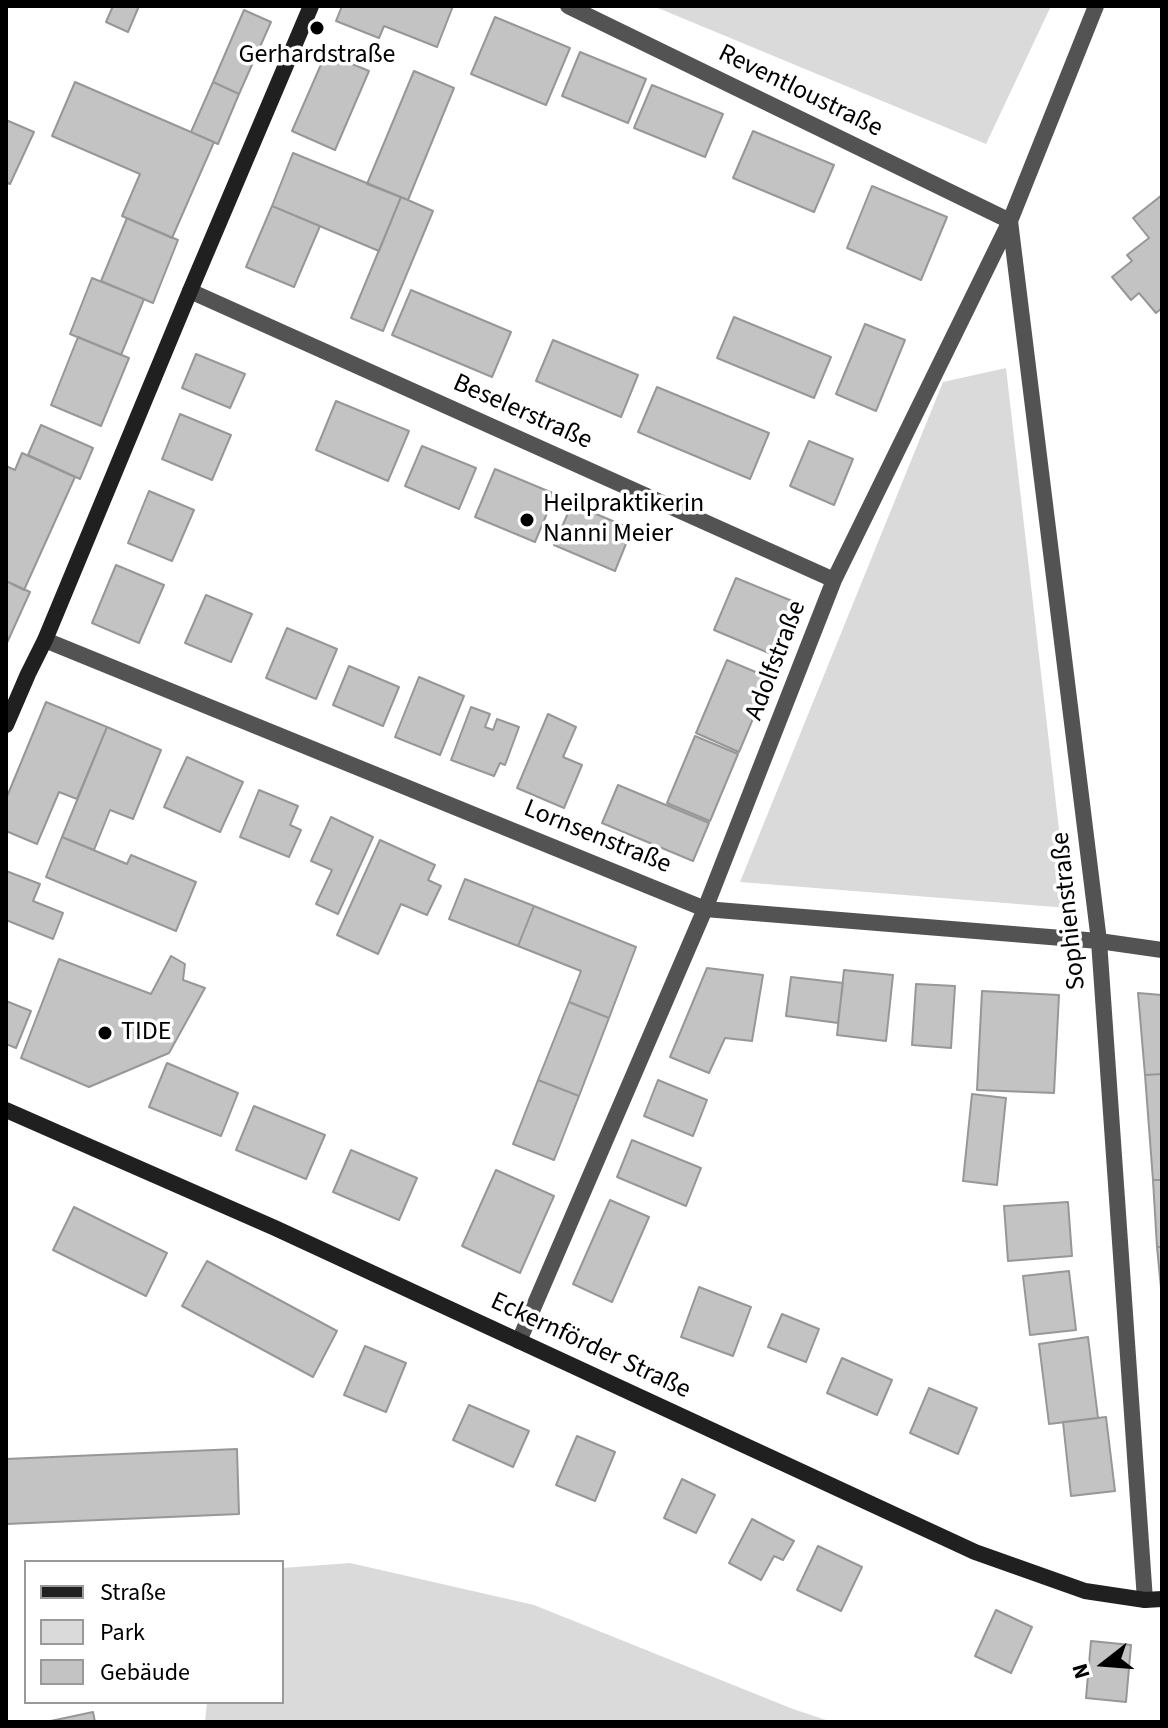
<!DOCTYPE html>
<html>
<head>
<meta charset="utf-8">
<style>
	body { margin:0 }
	#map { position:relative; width:1168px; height:1728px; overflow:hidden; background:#fff; font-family:"Source Sans 3",sans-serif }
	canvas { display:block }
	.frame { position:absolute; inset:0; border:8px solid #000; pointer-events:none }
	.legend { position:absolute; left:24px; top:1560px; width:260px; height:144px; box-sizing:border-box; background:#fff; border:2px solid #999; margin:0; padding:10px 14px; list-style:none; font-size:24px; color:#000 }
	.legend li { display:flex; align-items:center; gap:16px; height:40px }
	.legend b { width:40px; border:2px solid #999 }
	.north { position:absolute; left:1064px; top:1624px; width:80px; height:80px; -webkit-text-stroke:6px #fff; paint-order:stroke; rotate:253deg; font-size:22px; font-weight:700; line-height:32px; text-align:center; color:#000 }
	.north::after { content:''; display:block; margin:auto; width:28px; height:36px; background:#000; clip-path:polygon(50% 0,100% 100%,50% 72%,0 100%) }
</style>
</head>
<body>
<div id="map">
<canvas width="1168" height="1728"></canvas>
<div class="frame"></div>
<ul class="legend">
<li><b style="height:10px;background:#202020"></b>Straße</li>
<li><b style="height:22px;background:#dadada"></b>Park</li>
<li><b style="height:22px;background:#c3c3c3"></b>Gebäude</li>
</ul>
<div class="north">N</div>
</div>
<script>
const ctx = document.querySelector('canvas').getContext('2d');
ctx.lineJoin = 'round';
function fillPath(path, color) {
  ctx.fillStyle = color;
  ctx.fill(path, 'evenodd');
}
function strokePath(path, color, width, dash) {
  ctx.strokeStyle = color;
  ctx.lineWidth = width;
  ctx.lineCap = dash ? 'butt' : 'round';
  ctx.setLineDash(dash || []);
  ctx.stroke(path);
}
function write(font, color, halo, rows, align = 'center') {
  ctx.font = font + ' "Source Sans 3",sans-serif';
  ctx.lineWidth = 7;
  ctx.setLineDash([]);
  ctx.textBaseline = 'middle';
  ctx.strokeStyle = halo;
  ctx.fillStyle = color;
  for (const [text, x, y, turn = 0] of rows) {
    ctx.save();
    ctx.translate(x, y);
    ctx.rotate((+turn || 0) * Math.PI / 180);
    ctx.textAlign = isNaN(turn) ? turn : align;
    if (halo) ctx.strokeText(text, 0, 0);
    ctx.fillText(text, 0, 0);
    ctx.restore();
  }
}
fillPath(new Path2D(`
	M653,6H1051L986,144Z
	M1006,368L1068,908L740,882L943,382Z
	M350,1563L534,1605L793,1709L832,1722H205L207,1702H282V1568Z`), '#dadada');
const building = new Path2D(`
	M113,6H139L128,32L106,22Z
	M342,6H453L437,47L384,26L379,38L336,21Z
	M244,10L271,22L239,94L213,82Z
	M495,17L570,48L546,105L471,74Z
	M580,52L646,79L628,123L562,96Z
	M326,53L369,71L335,150L292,131Z
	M414,71L454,88L408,200L367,184Z
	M75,82L214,142L172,238L122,216L140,174L52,136Z
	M213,82L239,94L218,144L191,132Z
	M652,85L723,114L705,157L634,128Z
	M6,120L34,132L10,184L6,182Z
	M753,131L834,165L814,212L733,178Z
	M293,153L401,197L379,251L272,206Z
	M872,186L947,217L921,280L847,248Z
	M1162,195V308L1156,313L1139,293L1131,300L1112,277L1132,261L1127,255L1149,238L1133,218Z
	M401,197L433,211L383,331L351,318Z
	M272,206L320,226L294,287L246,267Z
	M127,218L178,240L153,303L101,281Z
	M92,278L144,299L121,355L70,334Z
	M411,290L511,332L492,377L392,335Z
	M734,317L831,357L814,398L717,358Z
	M865,324L905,340L876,411L836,394Z
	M78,337L129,358L101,426L51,405Z
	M553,340L638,375L621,417L536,381Z
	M196,354L245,374L230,408L182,388Z
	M657,387L769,433L750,479L638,432Z
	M336,401L409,431L388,481L316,450Z
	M180,414L231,435L212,480L162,459Z
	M41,425L93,448L80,479L28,455Z
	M809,441L853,459L834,505L790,486Z
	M422,446L476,468L459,509L405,486Z
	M22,453L75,477L24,590L6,581V466L15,470Z
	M495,469L555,494L535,542L475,517Z
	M149,491L194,510L172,561L128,543Z
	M572,504L632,529L615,571L554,545Z
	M116,565L164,585L139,643L92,623Z
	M736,578L797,603L776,656L714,630Z
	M6,581L30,592L6,645Z
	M206,595L252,614L231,662L185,643Z
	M287,628L337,649L316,699L266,678Z
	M727,660L770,678L739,752L696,733Z
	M349,666L399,687L383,726L333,705Z
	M419,677L464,696L440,755L395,737Z
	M46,702L107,727L77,799L59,792L37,844L6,831V799Z
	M471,707L490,714L485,727L493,730L497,719L519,727L505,765L500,763L494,776L451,760Z
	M548,714L576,727L563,757L582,765L564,808L517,788Z
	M107,727L161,750L133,819L110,810L94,850L62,837Z
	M695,736L738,754L710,821L667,803Z
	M187,757L243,782L220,832L164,807Z
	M618,785L709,823L693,861L602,823Z
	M259,790L298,806L290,825L301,830L289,857L240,837Z
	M331,817L373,837L338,914L316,904L332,870L311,861Z
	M62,837L127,864L131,855L196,882L176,931L46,877Z
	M380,840L435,865L428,880L441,886L427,915L401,904L378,954L337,935Z
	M6,871L40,884L33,901L63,913L53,939L6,920Z
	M465,879L534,906L518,946L449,919Z
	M534,906L636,947L609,1018L569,1002L581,971L518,946Z
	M171,956L185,964L183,980L205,988L169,1053L89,1087L21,1058L59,959L151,994Z
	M707,968L763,975L752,1041L725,1038L709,1073L670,1057Z
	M844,970L893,975L886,1041L837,1035Z
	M791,977L843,983L838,1023L786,1016Z
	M916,984L955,986L951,1048L912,1045Z
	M982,991L1059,995L1054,1093L977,1090Z
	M1138,993L1162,995V1074L1145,1075Z
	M6,1001L31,1011L16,1048L6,1044Z
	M569,1002L609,1018L579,1096L538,1080Z
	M167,1063L238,1093L221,1136L149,1107Z
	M1162,1074V1180H1153L1145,1075Z
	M538,1080L579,1096L554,1160L513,1144Z
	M658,1080L707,1100L693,1136L644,1116Z
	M972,1094L1006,1098L997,1185L963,1181Z
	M254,1106L325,1135L306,1179L236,1150Z
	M632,1140L701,1168L686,1206L617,1177Z
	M351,1150L417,1178L399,1220L333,1192Z
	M496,1170L554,1196L520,1273L462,1246Z
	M1153,1180H1162V1247H1157Z
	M610,1200L649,1217L612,1302L573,1284Z
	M1068,1202L1072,1256L1008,1261L1004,1206Z
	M74,1207L167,1253L146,1296L53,1250Z
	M1157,1247H1162V1288H1161Z
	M207,1261L337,1331L313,1377L182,1306Z
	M1069,1271L1076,1330L1030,1335L1023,1276Z
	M699,1287L751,1307L733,1356L681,1337Z
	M782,1314L819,1329L806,1362L768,1347Z
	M1088,1337L1098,1418L1049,1424L1039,1344Z
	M365,1346L406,1363L386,1412L344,1395Z
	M842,1358L892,1380L877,1415L827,1393Z
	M929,1388L977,1408L958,1454L910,1433Z
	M469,1405L529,1431L513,1467L453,1440Z
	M1106,1417L1115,1491L1071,1496L1063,1422Z
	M577,1436L615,1452L595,1501L556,1485Z
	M237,1449L239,1514L6,1524V1459Z
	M682,1479L715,1495L696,1533L664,1518Z
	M752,1519L794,1541L783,1560L774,1556L761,1580L729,1563Z
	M818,1546L862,1567L841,1611L797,1590Z
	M996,1610L1032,1627L1011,1673L975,1656Z
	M1091,1641L1131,1645L1126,1702L1086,1698Z
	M93,1712L95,1722H46Z`);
fillPath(building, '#c3c3c3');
strokePath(building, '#979797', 2);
strokePath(new Path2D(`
	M568,6L1010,221
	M1010,221L1099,941L1145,1600
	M190,291L834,580
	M45,640L705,909L1099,941L1162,950
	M519,1341L705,909L834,580L1010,221L1096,6`), '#535353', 16);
strokePath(new Path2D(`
	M6,725L28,674L45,640L190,291L311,6
	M6,1110L275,1228L975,1552L1085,1591L1145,1600L1162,1599`), '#202020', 16);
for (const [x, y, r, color] of [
	[317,28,8,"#000"],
	[527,520,8,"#000"],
	[105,1033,8,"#000"]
]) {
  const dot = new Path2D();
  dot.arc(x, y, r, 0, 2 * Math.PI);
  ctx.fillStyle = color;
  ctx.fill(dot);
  strokePath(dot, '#fff', 3);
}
write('26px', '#000', '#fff', [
	["Gerhardstraße",317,56,"center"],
	["Heilpraktikerin",543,505],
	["Nanni Meier",543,535],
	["TIDE",121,1033]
], 'left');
write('26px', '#000', '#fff', [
	["Reventloustraße",800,92,26],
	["Beselerstraße",522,413,24],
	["Adolfstraße",777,661,-69],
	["Lornsenstraße",597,838,22],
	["Sophienstraße",1070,911,-96],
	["Eckernförder Straße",590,1347,25]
]);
</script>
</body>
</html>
